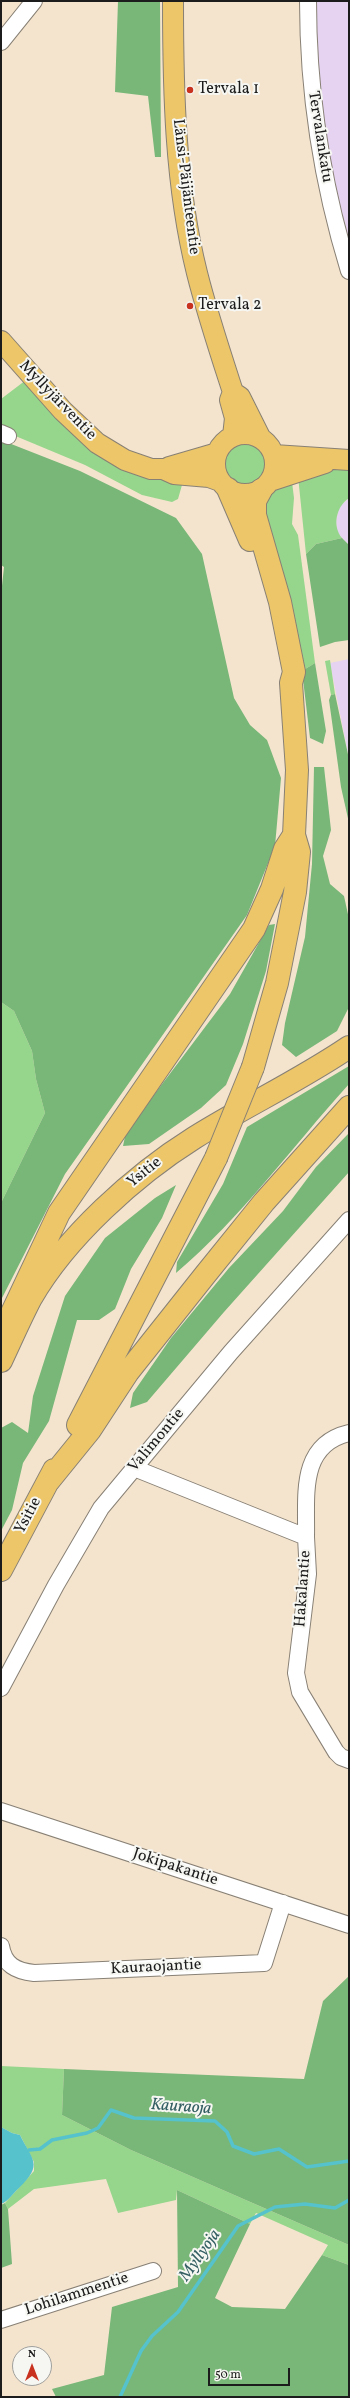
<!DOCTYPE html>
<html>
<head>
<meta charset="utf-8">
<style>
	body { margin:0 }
	#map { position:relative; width:350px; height:2398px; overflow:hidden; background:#f4e4ce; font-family:Vollkorn,serif }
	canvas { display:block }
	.frame { position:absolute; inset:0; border:2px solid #1c1c1c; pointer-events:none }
	.north { position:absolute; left:12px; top:2346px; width:40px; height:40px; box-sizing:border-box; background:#f6f6f2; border:1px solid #9f9f9c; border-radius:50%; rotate:0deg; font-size:11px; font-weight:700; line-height:16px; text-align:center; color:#1c1c1c }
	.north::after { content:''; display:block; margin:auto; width:14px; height:18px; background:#c8321e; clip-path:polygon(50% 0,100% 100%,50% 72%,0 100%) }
	.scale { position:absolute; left:208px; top:2368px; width:82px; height:18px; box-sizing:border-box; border:2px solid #1c1c1c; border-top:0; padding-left:5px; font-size:12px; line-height:14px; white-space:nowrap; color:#1c1c1c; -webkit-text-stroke:3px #f6f6f2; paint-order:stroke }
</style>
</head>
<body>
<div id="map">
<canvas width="350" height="2398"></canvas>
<div class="frame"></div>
<div class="north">N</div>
<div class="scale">50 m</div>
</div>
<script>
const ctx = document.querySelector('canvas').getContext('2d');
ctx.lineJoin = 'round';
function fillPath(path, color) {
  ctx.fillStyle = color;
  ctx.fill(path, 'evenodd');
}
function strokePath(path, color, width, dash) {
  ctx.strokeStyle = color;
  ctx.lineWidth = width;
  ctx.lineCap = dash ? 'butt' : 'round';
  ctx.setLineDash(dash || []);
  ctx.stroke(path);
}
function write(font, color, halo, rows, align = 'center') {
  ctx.font = font + ' Vollkorn,serif';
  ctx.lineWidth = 4;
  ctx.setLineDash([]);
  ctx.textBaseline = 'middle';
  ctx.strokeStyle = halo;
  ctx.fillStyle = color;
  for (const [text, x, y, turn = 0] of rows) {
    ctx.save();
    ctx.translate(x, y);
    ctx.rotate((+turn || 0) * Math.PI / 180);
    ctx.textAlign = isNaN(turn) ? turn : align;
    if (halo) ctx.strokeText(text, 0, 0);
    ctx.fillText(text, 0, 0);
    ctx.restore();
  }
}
fillPath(new Path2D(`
	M314,1H349V252L330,178L314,54Z
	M349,498V545L337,533L336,521L339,507Z
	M349,659V759L330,663Z`), '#e5d3f1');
fillPath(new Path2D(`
	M26,380L56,417L182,485L178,499L172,502L142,495L85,465L1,430V399Z
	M222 465a22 22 0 1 1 44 0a22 22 0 1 1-44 0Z
	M349,466V498C336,507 332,526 342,538L316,544L306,554L298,476L310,471Z
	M292,482L294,498L292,524L298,535L315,663L302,671L261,505C268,490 277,486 292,482Z
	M330,660L335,694L331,695L325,661Z
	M1,1002L14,1011L32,1051L36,1079L45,1113L1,1203Z
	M1,2066L64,2069L62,2115L131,2150L349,2245V2265L322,2255L328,2245L256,2213L250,2224L177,2190L176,2200L118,2213L106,2179L34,2189L8,2209L5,2203L34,2171V2162L20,2135L12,2133L1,2127Z`), '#96d68c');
fillPath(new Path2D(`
	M118,1H160L161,157H155L148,96L115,92Z
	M1,440L80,471L176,518L202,554L234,698L250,725L267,740L281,778L275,846L247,915L65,1174L1,1300V1203L45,1113L36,1079L32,1051L14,1011L1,1002V595L4,567L1,565Z
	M342,538L349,545V640L335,642L320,647L306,554L316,544Z
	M315,663L326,731L323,744L310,738L302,671Z
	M335,694L349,759V823L341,787L329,700L331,695Z
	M314,767H324L331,830L323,856L330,884L344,896L349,919V1007L337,1031L296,1057L282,1045L285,1023L305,937L312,864Z
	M275,924L266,971L243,1044L226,1085L201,1108L149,1144L123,1146L126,1132L230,994L269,925Z
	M349,1066V1084C292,1147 241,1218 176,1273L177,1262L223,1184L247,1127Z
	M349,1133V1172L224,1312L147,1402L130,1408L133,1393L171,1338L229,1268L283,1211L316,1167Z
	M176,1185L162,1218L131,1269L115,1309L99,1320H77L49,1421L23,1463L12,1510L1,1531V1428L12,1422L28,1433L33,1396L65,1296L105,1238L155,1198Z
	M349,1976V2245L131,2150L62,2115L64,2069L304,2079L323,2001Z
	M177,2190L250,2224L215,2298L232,2307L285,2309L322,2255L349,2265V2397H56L52,2389L104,2375L112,2307L178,2287Z
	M5,2203L8,2209L12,2264L1,2268V2205Z`), '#78b778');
fillPath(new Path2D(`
	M1,2127L12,2133L20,2135C32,2160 44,2164 19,2188C13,2193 9,2201 1,2204Z`), '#55c2cc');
strokePath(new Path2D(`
	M29,2150L40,2149L52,2140L87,2133L98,2128L111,2110L134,2118L215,2121L227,2132L233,2146L254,2154L279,2149L307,2167L349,2161
	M120,2397L141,2351L152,2336L178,2312L238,2226L275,2207L305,2204L335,2208L349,2200`), '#55c2cc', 3.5);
const minor = new Path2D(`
	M308,1C308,94 322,183 349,271
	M1,42L34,1
	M1,433L8,436
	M134,1468L306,1537L308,1574L296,1673L300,1692L336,1752L341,1757L349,1760
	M306,1537C307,1497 298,1445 349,1433
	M1,1688L56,1585L101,1508L231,1352L349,1220
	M1,1811L349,1925
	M1,1946C4,1965 16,1971 34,1973L264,1963L283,1903
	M1,2320L153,2271`);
const major = new Path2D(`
	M173,1C173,91 175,185 197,273C207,313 220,352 233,392L230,400L235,418L233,436
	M1,341L63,411L97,443L125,460L151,469H163L174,474L209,477L220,481
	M234,393L240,397L260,437
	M215 464a30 30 0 1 1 60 0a30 30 0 1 1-60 0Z
	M274,455L349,460
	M169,467L217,453
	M270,481L325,463`);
const highway = new Path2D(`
	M228,489L250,540
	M253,1067L277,983L295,892L299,852L294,835L297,770L291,683L294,672L280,602L255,515V501L261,490
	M1,1336L59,1213L254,929L272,889L285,849L294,835
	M1,1361C11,1340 20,1319 31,1298C66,1237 135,1175 194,1138C245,1106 299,1081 349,1047
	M78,1425L216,1158
	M47,1483L90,1430L128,1372L205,1275L264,1202L349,1107
	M1,1570L54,1470`);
strokePath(minor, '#888075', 18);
strokePath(major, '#888075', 22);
strokePath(highway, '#888075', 24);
strokePath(minor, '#fff', 16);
strokePath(major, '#ecc669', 20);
strokePath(highway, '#ecc669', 22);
const highwayBridge = new Path2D(`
	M216,1158L253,1067`);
strokePath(highwayBridge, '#888075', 24, []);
strokePath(highwayBridge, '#ecc669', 22);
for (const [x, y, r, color] of [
	[190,90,4,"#c8321e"],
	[190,306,4,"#c8321e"]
]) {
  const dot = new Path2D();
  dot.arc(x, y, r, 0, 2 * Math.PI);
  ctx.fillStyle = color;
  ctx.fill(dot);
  strokePath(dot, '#f6f6f2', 1.5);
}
write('16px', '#1c1c1c', '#f6f6f2', [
	["Tervala 1",198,90],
	["Tervala 2",198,306]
], 'left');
write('16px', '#1c1c1c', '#f6f6f2', [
	["Tervalankatu",319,137,81],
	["Länsi-Päijänteentie",185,187,83],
	["Myllyjärventie",57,401,46],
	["Ysitie",145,1173,-39],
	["Valimontie",157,1441,-50],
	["Ysitie",29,1516,-62],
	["Hakalantie",304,1589,-86],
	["Jokipakantie",175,1868,18],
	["Kauraojantie",156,1968,-3],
	["Lohilammentie",77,2295,-18]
]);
write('italic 17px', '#335e62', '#f6f6f2', [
	["Kauraoja",181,2108,4],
	["Myllyoja",201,2256,-55]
]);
</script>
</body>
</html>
